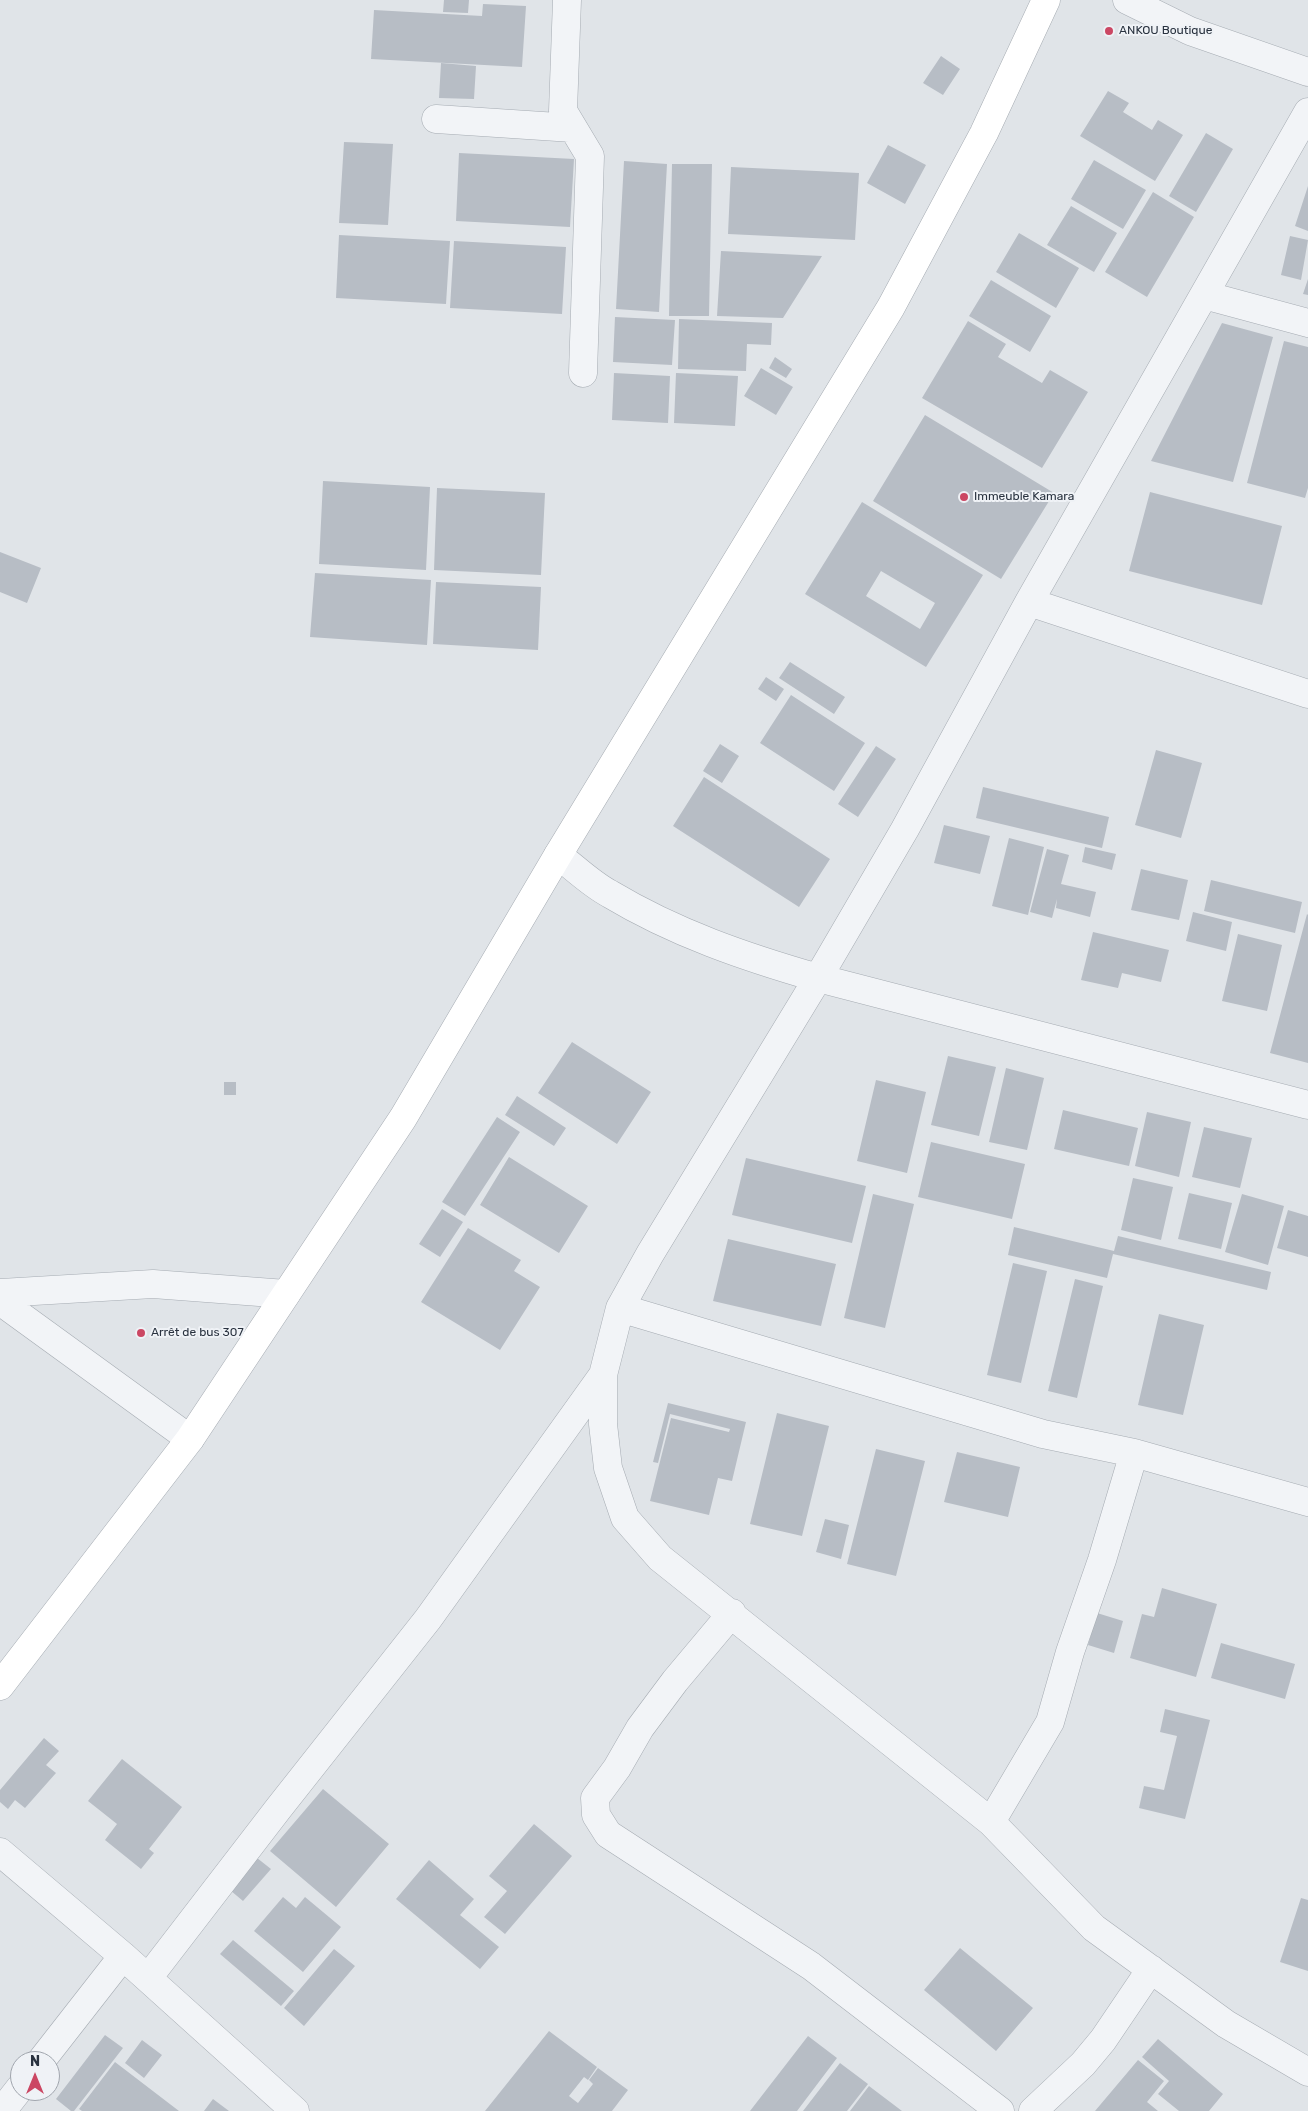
<!DOCTYPE html>
<html>
<head>
<meta charset="utf-8">
<style>
	body { margin:0 }
	#map { position:relative; width:1308px; height:2111px; overflow:hidden; background:#e0e4e8; font-family:Rubik,sans-serif }
	canvas { display:block }
	.north { position:absolute; left:10px; top:2051px; width:50px; height:50px; box-sizing:border-box; background:#eff2f6; border:1px solid #a0a5ad; border-radius:50%; rotate:0deg; font-size:14px; font-weight:700; line-height:20px; text-align:center; color:#29323f }
	.north::after { content:''; display:block; margin:auto; width:18px; height:22px; background:#cb4763; clip-path:polygon(50% 0,100% 100%,50% 72%,0 100%) }
</style>
</head>
<body>
<div id="map">
<canvas width="1308" height="2111"></canvas>
<div class="north">N</div>
</div>
<script>
const ctx = document.querySelector('canvas').getContext('2d');
ctx.lineJoin = 'round';
function fillPath(path, color) {
  ctx.fillStyle = color;
  ctx.fill(path, 'evenodd');
}
function strokePath(path, color, width, dash) {
  ctx.strokeStyle = color;
  ctx.lineWidth = width;
  ctx.lineCap = dash ? 'butt' : 'round';
  ctx.setLineDash(dash || []);
  ctx.stroke(path);
}
function write(font, color, halo, rows, align = 'center') {
  ctx.font = font + ' Rubik,sans-serif';
  ctx.lineWidth = 4;
  ctx.setLineDash([]);
  ctx.textBaseline = 'middle';
  ctx.strokeStyle = halo;
  ctx.fillStyle = color;
  for (const [text, x, y, turn = 0] of rows) {
    ctx.save();
    ctx.translate(x, y);
    ctx.rotate((+turn || 0) * Math.PI / 180);
    ctx.textAlign = isNaN(turn) ? turn : align;
    if (halo) ctx.strokeText(text, 0, 0);
    ctx.fillText(text, 0, 0);
    ctx.restore();
  }
}
fillPath(new Path2D(`
	M444,0H469L468,13L443,12Z
	M483,4L526,6L522,67L371,59L374,10L482,16Z
	M941,56L960,69L943,95L923,83Z
	M441,63L476,66L474,99L439,98Z
	M1108,91L1129,103L1123,112L1152,130L1158,120L1183,135L1155,181L1080,136Z
	M1206,133L1233,149L1196,212L1169,196Z
	M344,142L393,144L388,225L339,223Z
	M888,145L926,165L905,204L867,183Z
	M459,153L574,159L570,227L456,221Z
	M1094,160L1146,190L1123,229L1071,199Z
	M624,161L667,164L659,312L616,309Z
	M672,164H712L709,316H669Z
	M731,167L859,173L855,240L728,234Z
	M1308,186V231L1295,226Z
	M1153,192L1194,217L1147,297L1105,272Z
	M1071,206L1117,233L1094,272L1047,245Z
	M1019,233L1079,268L1056,308L996,272Z
	M339,235L450,241L446,304L336,298Z
	M1290,236L1308,240L1301,280L1281,275Z
	M454,241L566,247L562,314L450,308Z
	M721,251L822,256L783,318L717,316Z
	M1308,279V295L1303,294Z
	M991,280L1051,316L1030,352L969,316Z
	M615,317L675,320L672,365L613,362Z
	M679,319L772,323L771,345L747,344L746,371L678,369Z
	M968,321L1006,344L998,357L1042,383L1050,370L1088,392L1042,468L922,398Z
	M1222,323L1273,337L1233,482L1151,461Z
	M1284,341L1308,347V488L1305,498L1247,483Z
	M775,357L792,369L786,378L769,368Z
	M761,368L793,387L776,415L744,396Z
	M614,373L670,376L668,423L612,420Z
	M676,373L738,376L735,426L674,423Z
	M925,415L1054,493L1001,579L873,501Z
	M323,481L430,487L426,570L319,564Z
	M437,488L545,493L541,575L434,570Z
	M1150,492L1282,526L1262,605L1129,571Z
	M862,502L983,575L926,667L805,594ZM881,571L935,603L920,629L866,596Z
	M0,552L41,568L27,603L0,592Z
	M315,573L431,580L427,645L310,637Z
	M436,582L541,587L538,650L433,644Z
	M790,662L845,697L834,714L779,678Z
	M766,677L784,689L776,701L758,689Z
	M791,695L865,743L834,791L760,743Z
	M720,744L739,756L722,783L703,771Z
	M876,746L896,759L858,817L838,804Z
	M1156,750L1202,763L1181,838L1135,825Z
	M704,777L830,859L799,907L673,826Z
	M983,787L1109,817L1102,848L976,818Z
	M944,825L990,836L980,874L934,863Z
	M1009,838L1044,847L1028,915L992,906Z
	M1085,847L1116,854L1112,870L1082,862Z
	M1047,849L1069,855L1061,884L1096,892L1090,917L1056,908L1057,899L1052,918L1030,912Z
	M1141,869L1188,880L1179,920L1131,910Z
	M1211,880L1302,902L1295,933L1204,911Z
	M1193,912L1232,922L1226,951L1186,941Z
	M1307,914L1308,915V1063L1270,1053Z
	M1093,932L1169,950L1161,982L1122,973L1118,988L1081,980Z
	M1238,934L1282,945L1267,1011L1222,1001Z
	M572,1042L651,1092L617,1144L538,1093Z
	M948,1056L996,1067L979,1136L931,1125Z
	M1006,1068L1044,1078L1027,1150L989,1142Z
	M876,1080L926,1092L907,1173L857,1161Z
	M224,1082H236V1095H224Z
	M517,1096L566,1128L554,1146L505,1115Z
	M1063,1110L1138,1128L1129,1166L1054,1149Z
	M1147,1112L1191,1122L1179,1177L1135,1166Z
	M497,1117L520,1132L465,1216L442,1202Z
	M1204,1127L1252,1138L1240,1188L1192,1177Z
	M931,1142L1025,1164L1012,1219L918,1197Z
	M509,1157L588,1206L559,1253L480,1205Z
	M746,1158L866,1186L852,1243L732,1215Z
	M1133,1178L1173,1187L1161,1240L1121,1230Z
	M1189,1193L1232,1203L1221,1249L1178,1239Z
	M873,1194L914,1204L885,1328L844,1318Z
	M1242,1194L1284,1206L1268,1265L1225,1252Z
	M442,1209L463,1222L440,1257L419,1244Z
	M1288,1210L1308,1216V1257L1277,1248Z
	M1014,1227L1114,1251L1118,1236L1271,1272L1267,1290L1113,1254L1107,1278L1008,1255Z
	M468,1228L521,1260L514,1271L540,1287L500,1350L421,1302Z
	M728,1239L836,1264L821,1326L713,1301Z
	M1013,1263L1047,1271L1021,1383L987,1375Z
	M1075,1279L1103,1286L1077,1398L1048,1391Z
	M1159,1314L1204,1325L1183,1415L1138,1405Z
	M668,1403L746,1422L732,1481L718,1478L709,1515L650,1501L671,1418L729,1432L730,1429L670,1414L658,1463L653,1462Z
	M777,1413L829,1426L802,1536L750,1524Z
	M876,1449L925,1461L896,1576L847,1564Z
	M957,1452L1020,1467L1008,1517L944,1502Z
	M825,1519L849,1525L841,1559L816,1552Z
	M1162,1588L1217,1604L1196,1677L1130,1658L1142,1614L1154,1617Z
	M1097,1613L1123,1621L1114,1653L1088,1645Z
	M1221,1643L1295,1664L1285,1699L1211,1678Z
	M1165,1709L1210,1720L1185,1819L1139,1808L1144,1786L1164,1790L1177,1736L1160,1732Z
	M44,1738L59,1751L46,1765L56,1773L25,1808L15,1800L8,1809L0,1802V1790Z
	M122,1759L182,1807L149,1849L154,1853L141,1869L105,1840L117,1824L88,1801Z
	M323,1789L389,1844L336,1907L270,1851Z
	M534,1824L572,1856L505,1934L484,1917L507,1891L489,1876Z
	M252,1854L271,1869L243,1901L224,1885Z
	M429,1860L474,1899L460,1915L499,1947L480,1969L396,1899Z
	M283,1897L296,1908L305,1897L341,1927L303,1972L254,1931Z
	M1301,1898L1308,1900V1971L1280,1962Z
	M233,1940L294,1991L281,2006L220,1954Z
	M960,1948L1033,2008L996,2051L924,1990Z
	M334,1949L355,1966L304,2026L284,2008Z
	M549,2031L597,2067L588,2080L584,2077L569,2096L574,2100L578,2103L593,2084L589,2080L598,2068L628,2090L612,2111H485Z
	M105,2035L123,2048L74,2111H71L56,2099Z
	M808,2036L837,2058L797,2111H750Z
	M1158,2039L1223,2094L1209,2111H1179L1158,2094L1169,2081L1142,2057Z
	M142,2040L162,2055L144,2078L125,2063Z
	M1138,2060L1164,2081L1147,2102L1158,2111H1095Z
	M115,2062L179,2111H82L79,2109Z
	M840,2063L868,2084L847,2111H803Z
	M869,2086L902,2111H850Z
	M213,2099L229,2111H204Z`), '#b7bdc5');
const street = new Path2D(`
	M567,0L563,111L590,156L583,373
	M1127,0L1190,31L1308,72
	M1308,112L1029,602L905,829L818,978L650,1254L620,1308L603,1375V1424L608,1468L625,1518L660,1558L991,1822L1094,1928L1226,2024L1308,2072
	M436,119L573,128
	M1204,295L1308,323
	M1029,602L1308,694
	M558,855C575,868 591,884 610,894C675,933 745,957 818,978L1308,1105
	M0,1293L153,1284L286,1294
	M0,1301L190,1439
	M620,1308L1043,1434L1134,1453L1308,1502
	M732,1613L675,1681L640,1728L617,1768L595,1798L596,1815L608,1834L811,1966L1000,2111
	M991,1822L1050,1722L1070,1652L1102,1560L1134,1453
	M0,1852L123,1956L295,2111
	M148,1978L278,1809L428,1619L603,1375
	M41,2061L123,1956
	M2,2111L20,2088
	M1033,2111L1083,2064L1103,2040L1151,1969`);
const secondary = new Path2D(`
	M0,1686L190,1439L403,1118L558,855L891,307L984,133L1046,0`);
strokePath(street, '#a5abb2', 29);
strokePath(secondary, '#a5abb2', 29);
strokePath(street, '#f2f4f7', 28);
strokePath(secondary, '#fff', 28);
for (const [x, y, r, color] of [
	[1109,31,5,"#cb4763"],
	[964,497,5,"#cb4763"],
	[141,1333,5,"#cb4763"]
]) {
  const dot = new Path2D();
  dot.arc(x, y, r, 0, 2 * Math.PI);
  ctx.fillStyle = color;
  ctx.fill(dot);
  strokePath(dot, '#eff2f6', 2);
}
write('12px', '#29323f', '#eff2f6', [
	["ANKOU Boutique",1119,31],
	["Immeuble Kamara",974,497],
	["Arrêt de bus 307",151,1333]
], 'left');
</script>
</body>
</html>
